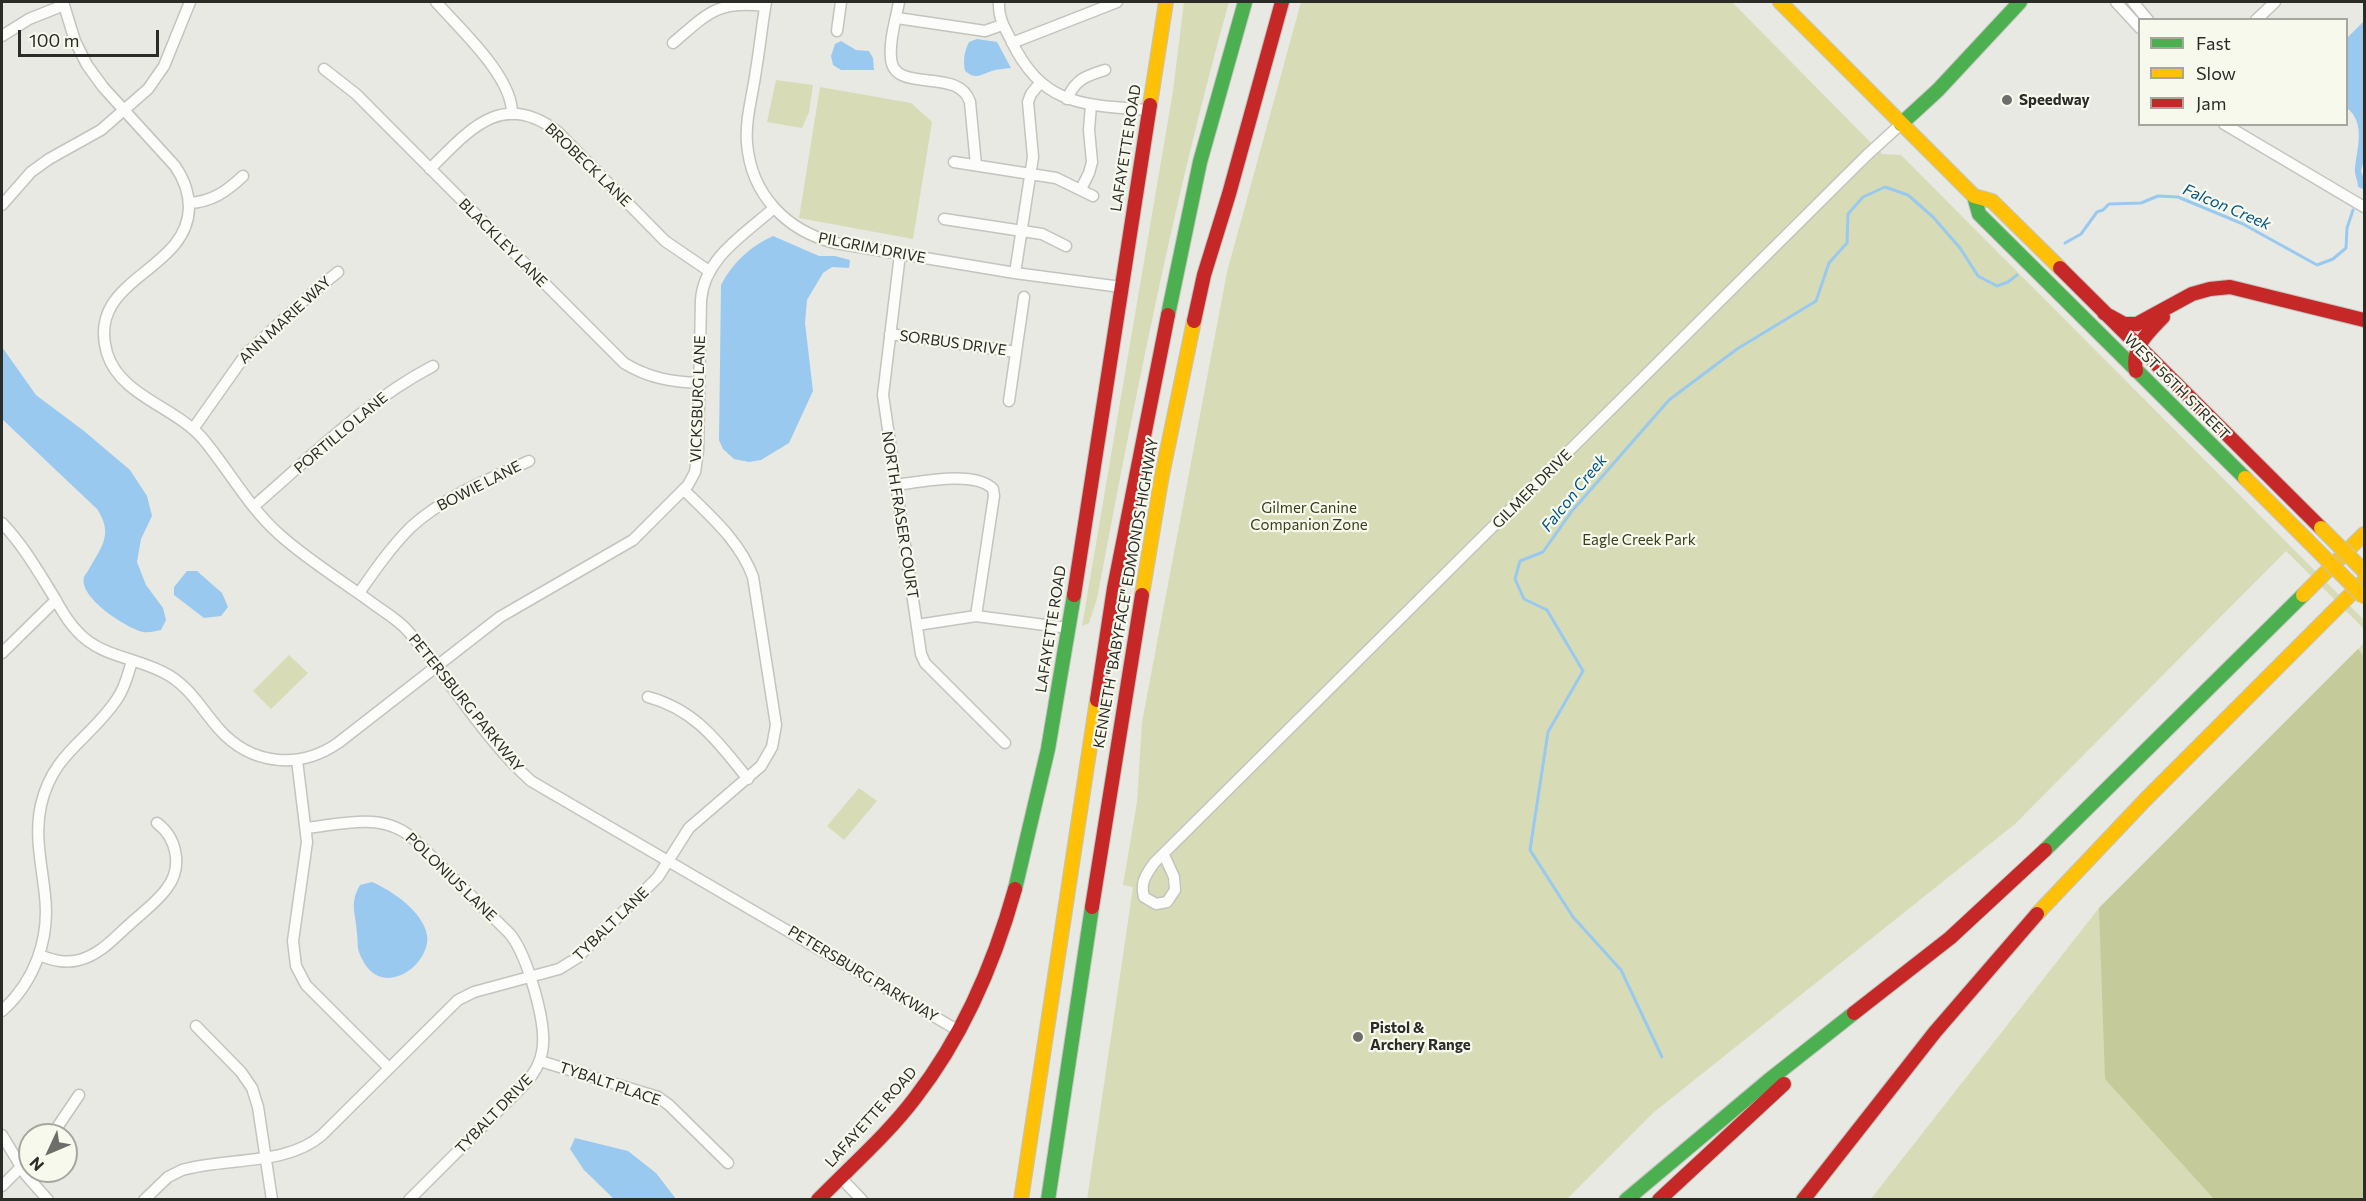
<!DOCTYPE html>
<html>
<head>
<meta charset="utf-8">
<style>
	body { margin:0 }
	#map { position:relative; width:2366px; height:1201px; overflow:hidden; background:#e8e9e3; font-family:Commissioner,sans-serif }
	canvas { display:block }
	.frame { position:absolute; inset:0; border:3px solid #2b2c28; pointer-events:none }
	.legend { position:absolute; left:2138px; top:18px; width:210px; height:108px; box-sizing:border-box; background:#f7f9ed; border:2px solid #a5a79e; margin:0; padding:8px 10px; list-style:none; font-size:18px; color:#2b2c28 }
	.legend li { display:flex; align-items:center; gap:12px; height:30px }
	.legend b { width:30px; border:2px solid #a5a79e }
	.north { position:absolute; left:18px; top:1123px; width:60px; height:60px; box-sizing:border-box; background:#f7f9ed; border:2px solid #a5a79e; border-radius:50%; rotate:226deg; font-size:16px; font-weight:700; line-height:24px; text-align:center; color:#2b2c28 }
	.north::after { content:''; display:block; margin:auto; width:21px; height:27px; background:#6d6e69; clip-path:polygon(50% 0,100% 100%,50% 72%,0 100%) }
	.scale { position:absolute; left:18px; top:30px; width:141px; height:27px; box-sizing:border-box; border:3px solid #2b2c28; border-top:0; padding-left:8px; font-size:18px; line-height:21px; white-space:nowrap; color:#2b2c28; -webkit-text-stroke:4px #f7f9ed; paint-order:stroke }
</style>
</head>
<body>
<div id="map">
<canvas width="2366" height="1201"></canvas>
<div class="frame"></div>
<ul class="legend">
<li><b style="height:8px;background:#4caf50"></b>Fast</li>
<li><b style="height:8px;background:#ffc107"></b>Slow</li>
<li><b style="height:8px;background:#c62828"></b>Jam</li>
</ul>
<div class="north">N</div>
<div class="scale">100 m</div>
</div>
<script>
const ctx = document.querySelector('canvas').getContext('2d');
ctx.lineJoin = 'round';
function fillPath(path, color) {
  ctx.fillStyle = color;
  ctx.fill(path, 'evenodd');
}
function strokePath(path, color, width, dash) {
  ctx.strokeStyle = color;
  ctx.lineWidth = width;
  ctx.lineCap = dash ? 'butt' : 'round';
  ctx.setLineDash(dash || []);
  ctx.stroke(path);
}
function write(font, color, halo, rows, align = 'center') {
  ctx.font = font + ' Commissioner,sans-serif';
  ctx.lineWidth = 4.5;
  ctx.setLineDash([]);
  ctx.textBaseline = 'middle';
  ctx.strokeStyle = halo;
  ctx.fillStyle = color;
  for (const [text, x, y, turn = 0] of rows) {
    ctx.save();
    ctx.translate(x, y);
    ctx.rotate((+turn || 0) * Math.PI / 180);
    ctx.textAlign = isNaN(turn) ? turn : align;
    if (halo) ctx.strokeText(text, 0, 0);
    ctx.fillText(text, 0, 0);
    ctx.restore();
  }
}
fillPath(new Path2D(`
	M1184,2H1229C1174,198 1135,398 1097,599L1089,623L1082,626L1173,91Z
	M1301,2H1732L1882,154L1901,155L2364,620V629L2286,551L2015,824L1653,1113L1567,1199L1087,1200L1133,887L1123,885L1137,802L1142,722L1227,272Z
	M776,80L813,85L809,112L802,128L767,122Z
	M820,87L911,103L932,122L913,239L799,218Z
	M2364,643V1199L1870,1200L2099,908Z
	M289,655L308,673L271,709L253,691Z
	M859,788L877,801L844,840L827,826Z`), '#d7dcb6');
fillPath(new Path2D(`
	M2358,649L2364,657V1199H2214L2105,1079L2099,908Z`), '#c4ca9a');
fillPath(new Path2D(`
	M2364,21V159L2361,171L2364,179L2363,189L2358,187C2358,181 2354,174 2355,168C2357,148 2366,123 2347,108L2346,39Z
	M977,39L997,42L1011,68C1005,69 997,69 992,71C979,75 977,80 965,71C963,60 964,52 969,42Z
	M841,41L856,50L869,51L873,58L874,70H841L833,65L831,56L835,44Z
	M773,236L819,256H835L850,260L849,268L832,267L823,273L807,300L805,323L813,391L789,443L761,460L749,462L734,459L723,449L719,440L721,285C732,263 751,246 773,236Z
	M2,347L36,395L84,431L130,470L147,496L152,516L141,539L137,562L146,585L163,608L166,620L161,630C155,631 149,633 143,632C126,628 78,597 84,577C85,574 88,572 89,569C103,545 113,533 97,509L2,419Z
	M187,571H197L222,593L228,607L221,616L204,618L174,595V587Z
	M372,882C393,891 423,912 427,935C432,965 378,1005 359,952C357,947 358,940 357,934C356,913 349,904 360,885Z
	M575,1138L628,1151L656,1173L676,1199H614L584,1170L570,1149Z`), '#9ac9f0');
strokePath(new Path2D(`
	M2065,243L2081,234L2097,212L2103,210L2109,204L2141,203L2158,196L2178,197L2243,224L2317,265L2333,259L2346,248L2347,228L2353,210
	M1662,1057L1621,970L1573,917L1530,850L1548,732L1583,671L1547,610L1524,599L1515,579L1520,561L1543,552L1572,511L1669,400L1737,349L1816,301L1829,263L1847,243L1848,214L1863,197L1885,187L1908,195L1933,217L1960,248L1978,276L1997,286L2008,282L2017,275`), '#9ac9f0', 3);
const street = new Path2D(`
	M63,2L75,41L87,65L103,87L175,166C184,179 189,192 189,208C187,273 85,278 107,353C120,396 176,407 203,439C229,470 249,508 280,535C309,561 344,582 375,605C386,613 398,620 407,630C450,679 483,738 531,781L959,1031
	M436,2C460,29 513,77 512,114
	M766,2C762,24 760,47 756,70C753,94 745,119 747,143C751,195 787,231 835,243L1015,273L1121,287
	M899,2C896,19 889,40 891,58C893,95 959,66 970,102L976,165
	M999,2C998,17 1004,27 1011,40C1042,106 1083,105 1149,110
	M2116,2L2140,28
	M2133,2L2148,20
	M897,18L985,31L1002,25
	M2256,20L2275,2
	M837,31L841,2
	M2,36L29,19L64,5
	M673,43C707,14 717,0 765,6
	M1012,43L1117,2
	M324,69L356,94L624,363C648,378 672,382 699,383
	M1067,99C1075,80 1085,76 1105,70
	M2224,124L2364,207
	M954,162L1056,178L1093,196
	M430,169C469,130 502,89 558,132L665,241L709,271
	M1081,189L1089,173L1092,162L1089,130L1091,105
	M189,203C212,202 227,191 243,176
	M2,205L31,172L49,159L101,130L148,89L164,66L190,2
	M944,219L1042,234L1066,246
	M900,254L883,395L921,654L925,663L1005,743
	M1015,273L1033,157L1028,102L1031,94L1040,83
	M890,334L1016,352
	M1009,401L1024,297
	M193,429L246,354L313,292L338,272
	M896,485C920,482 975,470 993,489L994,496L976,616
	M254,506C311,457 366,401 433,366
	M2,523C23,545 38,571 54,597C61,609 67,621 77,631C102,659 140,657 170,676C191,689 203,711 219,729C251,765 299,770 338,743L500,617L633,540L688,485L695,472L698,451L701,300C704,258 745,234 774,208
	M359,593C375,570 391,547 411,527C445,496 488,480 529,461
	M917,625L976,616L1068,628
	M2,653L56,600
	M648,697C696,710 718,742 748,779
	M297,760L307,842L293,941L296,966L306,985L389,1068
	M306,828C344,824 383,811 415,840L510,934C527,955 548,1025 542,1052C540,1065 533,1075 525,1084L409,1200
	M1164,855L1174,877L1175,890L1167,902L1156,904L1144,897C1140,882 1146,875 1154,863L1867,155L1901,124
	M39,955C52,960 65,964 79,960C100,955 115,937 131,923C143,912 158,901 167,888C183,867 177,838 157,823
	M2,1011C34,982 50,940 45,896C42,865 34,836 41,805C53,752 90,740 117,699C125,688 128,674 132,661
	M196,1026L241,1072L252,1088L258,1107L272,1200
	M540,1061L658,1097L669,1105L728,1163
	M2,1135L26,1175L48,1200
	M52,1135L79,1095
	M840,1177L862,1200
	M2,1186L30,1158
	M144,1200L168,1177L182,1170C226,1157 287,1166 322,1135L458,1000L474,992L559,969L577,958L658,877L689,828L761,766L772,747L776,725L753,577C740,541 711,517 684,490`);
const fast = new Path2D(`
	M1901,124L1938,90L2020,2
	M1974,196L1979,214L2245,478
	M1168,315L1200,162L1245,2
	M2045,850L2303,595
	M1015,889L1048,749L1074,595
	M1048,1200L1092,907
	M1626,1200L1769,1080L1854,1013`);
const slow = new Path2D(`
	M1780,2L1974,196L1992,201L2060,268
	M1150,105L1166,2
	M2245,478L2308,541
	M1142,595L1162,475L1194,321
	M2303,595L2364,534
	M2037,914L2145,800L2364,581
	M1021,1200L1097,700`);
const jam = new Path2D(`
	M2060,268L2321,528
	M2104,313L2124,324H2137L2192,294L2210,289L2230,287L2364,320
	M1194,321L1204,275L1229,194L1282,2
	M2136,371C2131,347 2148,333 2163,317
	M1074,595L1150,105
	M1097,700L1114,588L1168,315
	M1092,907L1142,595
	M1854,1013L1950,938L2045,850
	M818,1200C851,1166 887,1135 915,1098C963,1036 994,964 1015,889
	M1659,1200L1784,1084
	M1803,1200L1935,1032L2037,914`);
strokePath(street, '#c3c4bf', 13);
strokePath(fast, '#c3c4bf', 16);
strokePath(slow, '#c3c4bf', 16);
strokePath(jam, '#c3c4bf', 16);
strokePath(street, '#fcfcfb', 10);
strokePath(fast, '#4caf50', 14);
strokePath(slow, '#ffc107', 14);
strokePath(jam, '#c62828', 14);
const slowBridge = new Path2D(`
	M2321,528L2364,571
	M2308,541L2364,597`);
strokePath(slowBridge, '#c3c4bf', 16, []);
strokePath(slowBridge, '#ffc107', 14);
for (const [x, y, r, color] of [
	[2007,100,6,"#6d6e69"],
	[1358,1037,6,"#6d6e69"]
]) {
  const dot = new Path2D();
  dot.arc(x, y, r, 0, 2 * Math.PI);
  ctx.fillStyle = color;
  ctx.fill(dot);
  strokePath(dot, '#f7f9ed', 2);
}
write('bold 15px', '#2b2c28', '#f7f9ed', [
	["Speedway",2019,100],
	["Pistol &",1370,1028],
	["Archery Range",1370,1045]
], 'left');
write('15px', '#2b2c28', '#f7f9ed', [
	["LAFAYETTE ROAD",1126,148,-81],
	["BROBECK LANE",588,165,44],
	["BLACKLEY LANE",503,243,45],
	["PILGRIM DRIVE",872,248,11],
	["ANN MARIE WAY",285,320,-43],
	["SORBUS DRIVE",953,343,8],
	["WEST 56TH STREET",2177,387,45],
	["VICKSBURG LANE",698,399,-88],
	["PORTILLO LANE",341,433,-40],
	["BOWIE LANE",479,486,-27],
	["GILMER DRIVE",1532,489,-45],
	["NORTH FRASER COURT",900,515,81],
	["KENNETH \"BABYFACE\" EDMONDS HIGHWAY",1126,593,-80],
	["LAFAYETTE ROAD",1051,629,-81],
	["PETERSBURG PARKWAY",466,703,51],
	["POLONIUS LANE",451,877,44],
	["TYBALT LANE",611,924,-44],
	["PETERSBURG PARKWAY",863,974,31],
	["TYBALT PLACE",610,1084,19],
	["TYBALT DRIVE",494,1114,-46],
	["LAFAYETTE ROAD",871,1117,-48]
]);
write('15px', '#3a3e1b', '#f7f9ed', [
	["Gilmer Canine",1309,508],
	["Companion Zone",1309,525],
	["Eagle Creek Park",1639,540]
]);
write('italic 16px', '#005286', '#f7f9ed', [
	["Falcon Creek",2227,207,23],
	["Falcon Creek",1574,493,-51]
]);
</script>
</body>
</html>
